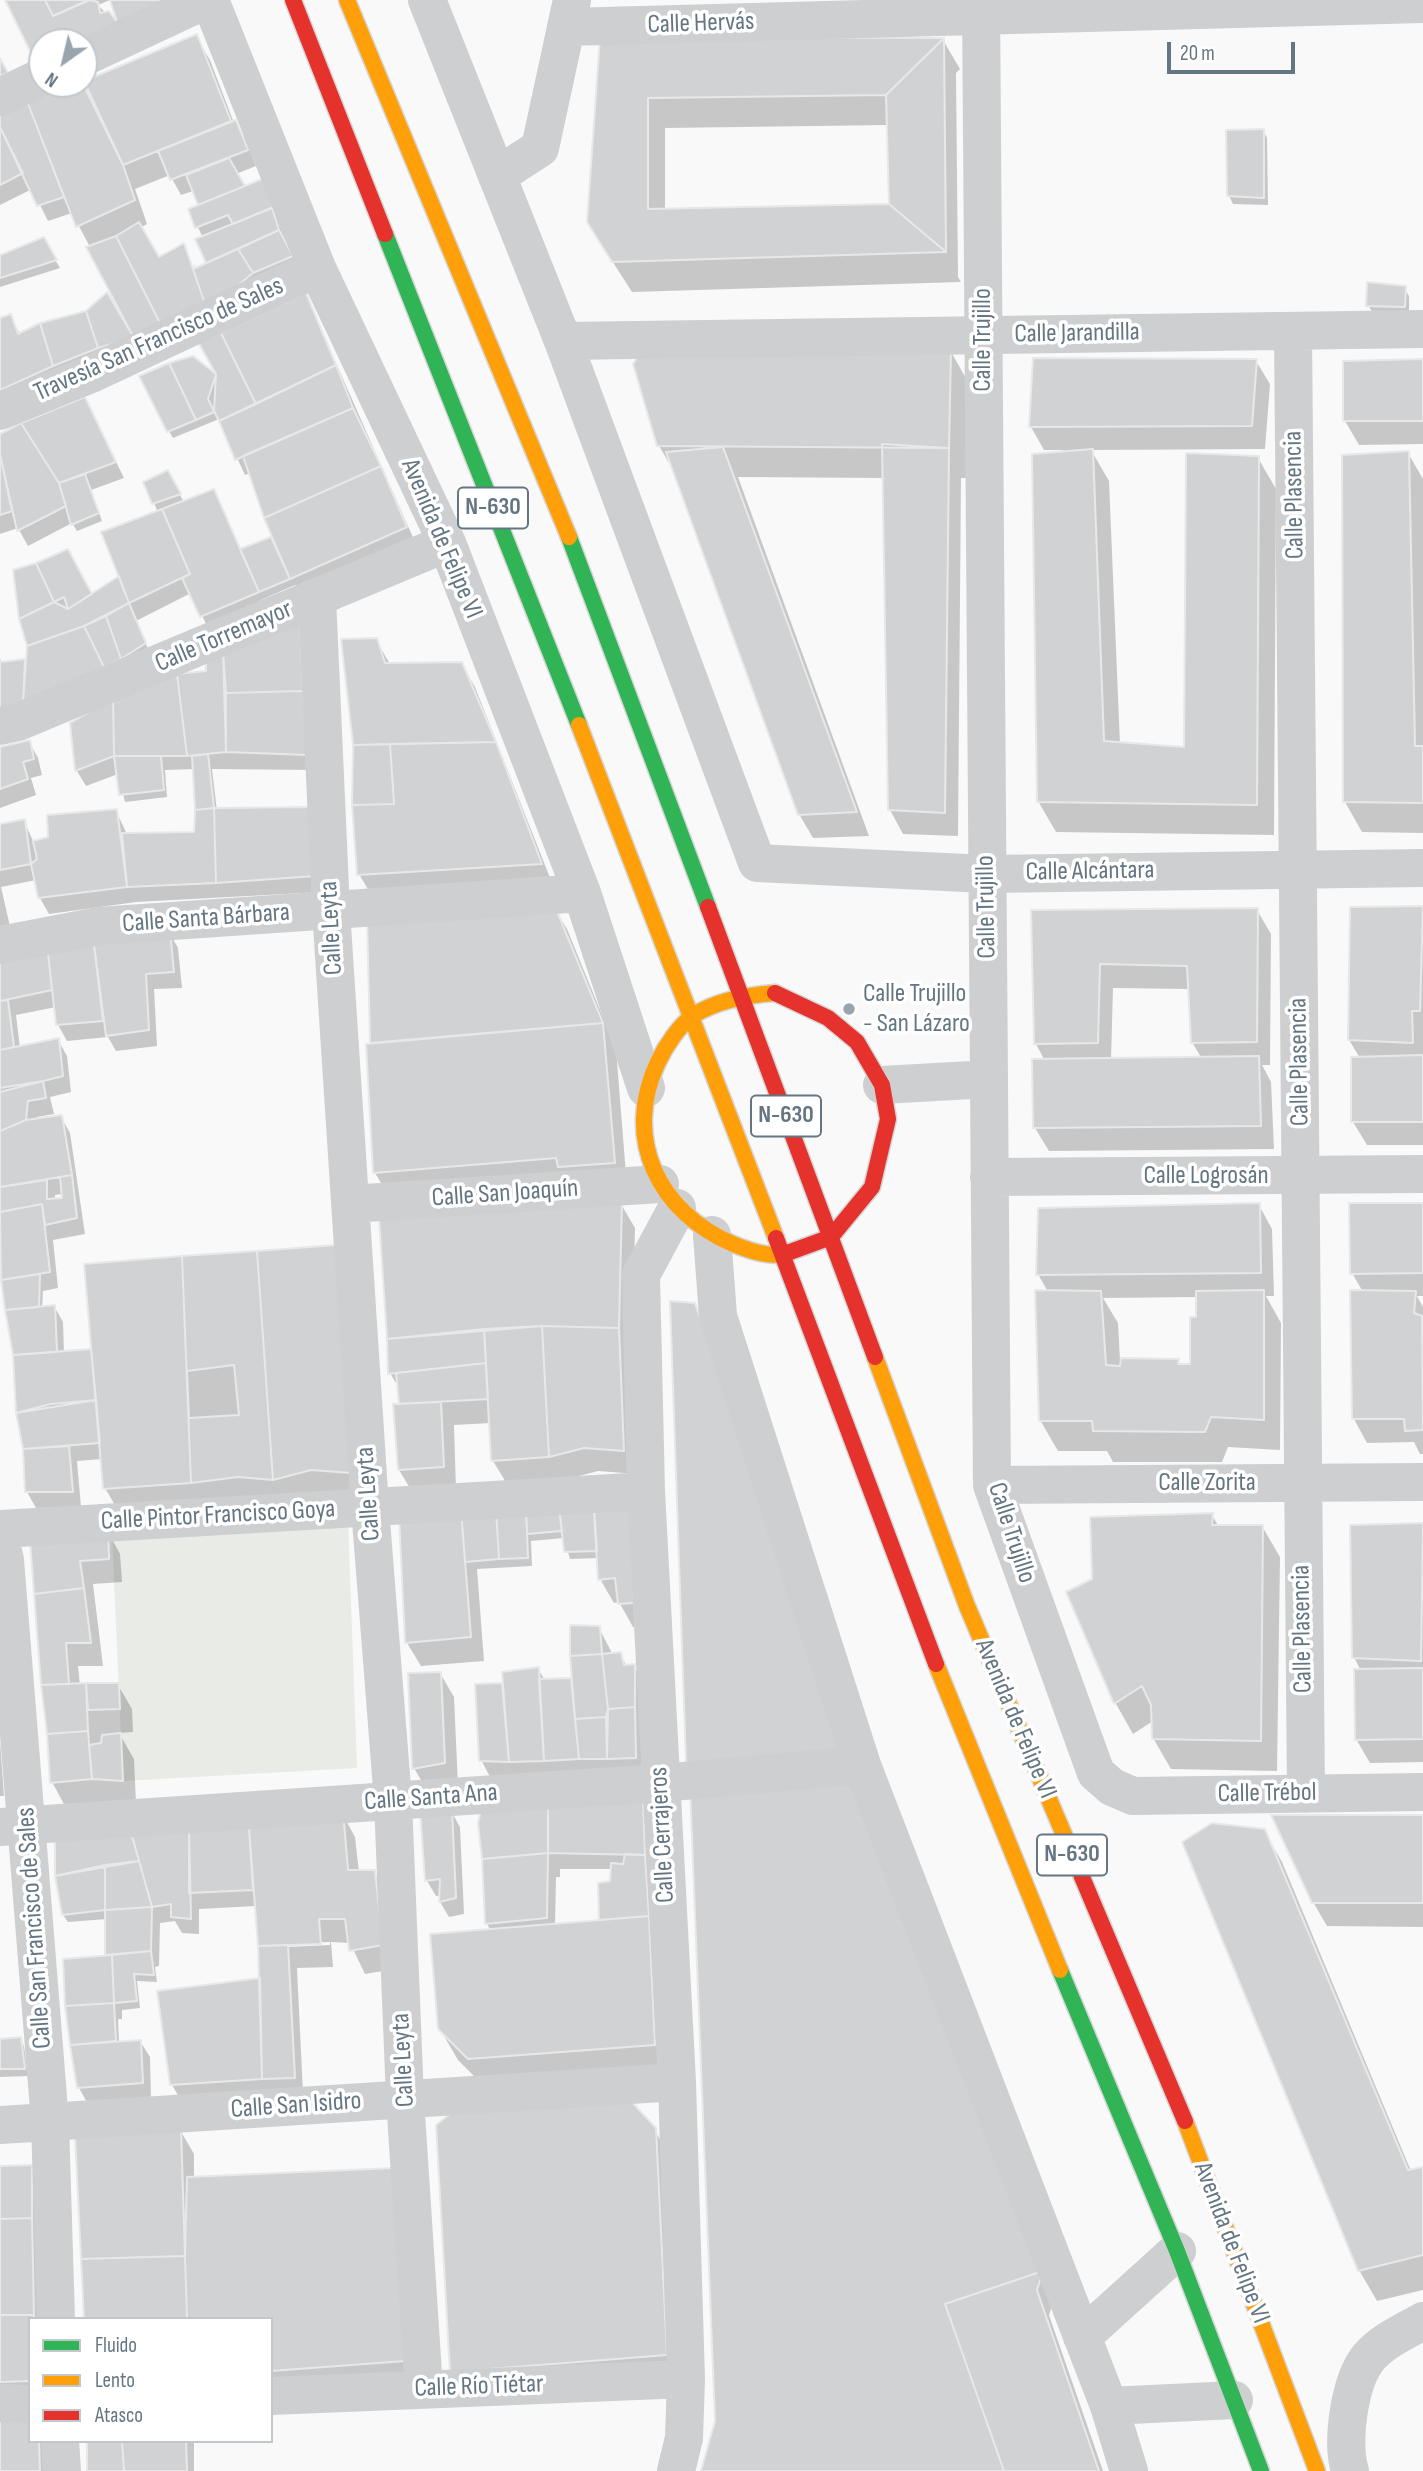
<!DOCTYPE html>
<html>
<head>
<meta charset="utf-8">
<style>
	body { margin:0 }
	#map { position:relative; width:1423px; height:2471px; overflow:hidden; background:#f9f9f9; font-family:"Sofia Sans Condensed",sans-serif }
	canvas { display:block }
	.legend { position:absolute; left:28px; top:2317px; width:245px; height:126px; box-sizing:border-box; background:#fff; border:2px solid #c1c8cd; margin:0; padding:9px 12px; list-style:none; font-size:21px; color:#657683 }
	.legend li { display:flex; align-items:center; gap:14px; height:35px }
	.legend b { width:35px; border:2px solid #c1c8cd }
	.north { position:absolute; left:28px; top:28px; width:70px; height:70px; box-sizing:border-box; background:#fff; border:2px solid #c1c8cd; border-radius:50%; rotate:214deg; font-size:19px; font-weight:700; line-height:28px; text-align:center; color:#657683 }
	.north::after { content:''; display:block; margin:auto; width:24px; height:32px; background:#99a4ac; clip-path:polygon(50% 0,100% 100%,50% 72%,0 100%) }
	.scale { position:absolute; left:1167px; top:42px; width:128px; height:32px; box-sizing:border-box; border:4px solid #657683; border-top:0; padding-left:9px; font-size:21px; line-height:24px; white-space:nowrap; color:#657683; -webkit-text-stroke:5px #fff; paint-order:stroke }
</style>
</head>
<body>
<div id="map">
<canvas width="1423" height="2471"></canvas>
<ul class="legend">
<li><b style="height:9px;background:#30b455"></b>Fluido</li>
<li><b style="height:9px;background:#ff9f0a"></b>Lento</li>
<li><b style="height:9px;background:#e5322d"></b>Atasco</li>
</ul>
<div class="north">N</div>
<div class="scale">20 m</div>
</div>
<script>
const ctx = document.querySelector('canvas').getContext('2d');
ctx.lineJoin = 'round';
function fillPath(path, color) {
  ctx.fillStyle = color;
  ctx.fill(path, 'evenodd');
}
function strokePath(path, color, width, dash) {
  ctx.strokeStyle = color;
  ctx.lineWidth = width;
  ctx.lineCap = dash ? 'butt' : 'round';
  ctx.setLineDash(dash || []);
  ctx.stroke(path);
}
function write(font, color, halo, rows, align = 'center') {
  ctx.font = font + ' "Sofia Sans Condensed",sans-serif';
  ctx.lineWidth = 7;
  ctx.setLineDash([]);
  ctx.textBaseline = 'middle';
  ctx.strokeStyle = halo;
  ctx.fillStyle = color;
  for (const [text, x, y, turn = 0] of rows) {
    ctx.save();
    ctx.translate(x, y);
    ctx.rotate((+turn || 0) * Math.PI / 180);
    ctx.textAlign = isNaN(turn) ? turn : align;
    if (halo) ctx.strokeText(text, 0, 0);
    ctx.fillText(text, 0, 0);
    ctx.restore();
  }
}
fillPath(new Path2D(`
	M348,1522L357,1768L123,1781L112,1535Z`), '#e8ebe6');
fillPath(new Path2D(`
	M7,0H110L98,5L121,29L112,0H184L190,15L126,37L84,57V42H42V71Z
	M196,37L210,60L234,123L245,138L256,166L236,174L244,188L266,179L286,221L279,224L296,264L212,317L90,247L72,213L48,221L32,189L0,205V114L75,84H84V81ZM170,175L181,195L193,191L201,206L190,210L203,238L198,240L209,264L196,269L192,260L196,270H192L184,245L158,260L140,228L147,224L135,189Z
	M602,38L943,40L960,69L956,73L958,277L961,282L632,292L607,253ZM889,125L893,205L665,211V128Z
	M1263,130L1267,138L1268,205L1233,204L1229,196Z
	M43,239L60,268L0,287V257Z
	M1404,288L1409,296V314L1373,313L1368,305Z
	M306,295L419,551L305,602L295,585L263,599L210,632L191,593L136,621L149,651L0,726V658L1,663L28,660V646L14,571L67,551L92,596L121,577L158,512L145,483L167,473L184,502L213,491L241,550L277,545L250,473L245,475L219,419L173,438L169,431L217,378Z
	M10,317L20,334L136,346L0,408V320Z
	M950,350L967,380L966,478H961L958,836L903,834L890,810L884,478L738,477L869,836L813,838L799,814L677,476L659,446Z
	M1423,360V444L1359,445L1345,421Z
	M1256,361L1270,384L1265,449L1091,450L1109,481L1120,744L1186,749L1258,458L1276,489L1274,835L1056,832L1038,801L1063,450H1044L1031,427Z
	M93,415L124,478L91,490L102,521L77,531L72,523L28,546L18,528L0,534V437Z
	M1408,453L1423,479V833L1362,832L1345,802Z
	M299,622L317,770L212,769L217,811L313,809L323,892L136,902L49,914L40,898L36,880L1,887L11,931L0,934V826L24,821L34,843L116,811L127,834L196,833L195,769L165,770L167,797L125,802L118,774L86,786L77,771L72,724L207,673L208,661Z
	M376,640L390,664L461,663L475,687L554,888L373,898L359,874Z
	M29,742L38,758L42,775L31,778L36,795L0,808V748Z
	M553,906L567,929L616,1049L627,1187L389,1196L375,1173L368,916Z
	M1423,908V1145H1367L1353,1122L1360,1058L1349,1040L1352,909Z
	M1257,910L1271,934L1270,1065H1262L1271,1082L1274,1149L1049,1151L1035,1128L1045,1061L1036,1044L1033,911ZM1113,988L1190,989L1192,1042L1202,1059L1111,1060Z
	M169,932L178,948L182,988L154,989L157,1046L116,1051L108,1037L67,1041L58,1025L56,1007L16,1015L20,1048L58,1040L67,1056L71,1092L50,1097L54,1114L37,1117L36,1121L61,1117L70,1133L85,1234L53,1240L58,1288L43,1291L42,1308L54,1306L63,1322L64,1353L93,1350L335,1247L363,1496L119,1512L105,1488L102,1459L77,1461L81,1507L36,1508L27,1492L14,1355L0,1263V957ZM63,1194V1199L55,1200V1195Z
	M621,1204L635,1228L632,1354L637,1474L598,1471L564,1480L507,1484L493,1461L491,1423L454,1425L456,1491L413,1493L399,1470L400,1390L390,1373Z
	M1259,1205L1272,1229L1274,1296H1266L1281,1323L1280,1450L1228,1447L1222,1462H1113L1107,1451H1058L1040,1420L1048,1292L1038,1274ZM1198,1297L1192,1366H1181L1178,1361L1120,1360L1118,1323L1103,1298Z
	M1423,1205V1296H1417L1423,1307V1454H1420L1414,1442L1367,1443L1354,1419L1352,1292H1363L1352,1273Z
	M694,1304L708,1328L1055,2296L1049,2315L1103,2471H703L717,2421Z
	M595,1496L647,1626L633,1627L619,1602L614,1603L600,1579L599,1558L570,1559L564,1538L531,1541L532,1566L477,1569L484,1661L421,1666L407,1643L401,1517Z
	M1212,1515L1219,1527L1262,1526L1280,1557L1277,1771L1171,1769L1153,1738V1721L1133,1734L1116,1704L1068,1592Z
	M1423,1525V1762L1370,1763L1356,1739L1361,1671L1354,1657L1351,1527Z
	M31,1529L107,1530L120,1554L122,1582L93,1584L103,1666H78L80,1686L118,1685L132,1709L133,1732L119,1733L134,1759L136,1804L65,1806L52,1782Z
	M599,1628L613,1655L620,1654L627,1666H634L648,1689L649,1781L494,1784L481,1760L477,1686L504,1685L538,1669L545,1680L573,1679Z
	M440,1673L454,1697L458,1786L428,1792L414,1768Z
	M0,1741L4,1796H0Z
	M642,1801L651,1817L671,2076L487,2089L458,2060L440,2029L491,1931L487,1924L484,1859ZM560,1869H613L602,1922L555,1925L556,1877H560Z
	M451,1811L460,1827L464,1914L449,1917L440,1902L441,1896H436L427,1881Z
	M342,1813L355,1837L359,1872H374L388,1895L395,1969L365,1974L350,1943L331,1942L333,1967L297,1968L303,2093L186,2109L172,2085L261,1980L256,1906L199,1909V1934L182,1933L175,1921L160,1923L159,1966L155,1967L157,1982L137,1981L140,2008L122,2010V2019H118L119,2043L140,2041L150,2057L151,2099L88,2104L79,2088L72,2045L107,1957V1919L68,1922L63,1915L57,1835L189,1828L251,1830ZM330,1942V1945L287,1947V1943Z
	M1423,1816V1927L1327,1926L1313,1902Z
	M1264,1831L1282,1862L1411,2171L1423,2169V2290L1377,2301L1359,2270Z
	M20,2038L24,2046L28,2076L0,2077V2041Z
	M654,2129L668,2153L679,2378L466,2395Z
	M180,2130L194,2154V2178L408,2194L418,2385L271,2396V2319H87Z
	M31,2166L40,2182L42,2319H30V2397H0V2168Z
	M30,2441H52V2471H0Z
	M89,2441H194V2471H88Z`), '#0003');
const building = new Path2D(`
	M5,0H45L53,16L90,0L98,2L100,13L109,11L117,22L74,42H42V58L35,61Z
	M45,0H88L53,16Z
	M110,0H181L117,22Z
	M197,34L231,121L123,165L84,81Z
	M600,37L944,38L886,95L648,98V209L889,204L946,252L612,262L587,222Z
	M944,38L946,252L889,204L886,95Z
	M0,58L8,73L0,76Z
	M75,84H83L123,165L135,200L76,227L27,101Z
	M27,101L64,197L37,206L0,127V112Z
	M236,120L248,150L170,180L158,151Z
	M0,127L23,173L0,185Z
	M1264,129V198L1227,196L1226,130Z
	M229,158L245,186L198,205L186,175Z
	M267,177L278,205L233,224L228,215L195,228L188,209Z
	M272,208L279,230L206,263L195,239Z
	M139,222L159,257L184,243L207,310L161,325L116,236Z
	M279,230L293,256L253,273L238,249Z
	M116,236L161,325L134,338L86,247Z
	M44,237L57,260L0,278V255Z
	M238,249L253,273L207,310L193,269Z
	M1367,282L1406,286L1405,307L1366,306Z
	M107,292L134,338L98,348L86,311Z
	M306,293L336,365L256,404L221,333Z
	M86,311L98,348L53,366L40,323Z
	M11,314L18,334L40,323L53,366L0,390V318Z
	M221,333L256,404L219,421L208,399L216,374L198,342Z
	M951,348L949,448L657,446L633,364L640,353Z
	M193,356L216,374L214,412L196,420L169,363Z
	M1033,358L1257,359L1252,426L1029,427Z
	M1423,359V421H1343V361Z
	M169,363L196,420L167,432L139,376Z
	M336,365L353,408L235,460L219,421Z
	M85,397L116,462L59,483L21,423Z
	M353,408L381,466L264,518L243,456Z
	M21,423L59,483L66,506L17,531L0,454V434Z
	M882,444L949,448L945,813L888,810Z
	M723,447L857,812L798,815L666,452Z
	M1093,449L1104,741L1184,747L1186,453L1259,456L1257,805L1037,802L1032,454Z
	M1409,451L1415,746H1423V803L1343,802L1342,455Z
	M0,454L12,511L0,515Z
	M381,466L407,527L290,579L264,518Z
	M168,470L181,494L152,504L143,482Z
	M85,474L99,513L71,525L59,483Z
	M214,489L259,592L200,617L182,578L190,574L162,509Z
	M162,509L190,574L129,603L101,532Z
	M271,537L290,579L259,592L240,549Z
	M68,549L92,594L68,609L54,602L36,563Z
	M36,563L54,602L19,619L13,570Z
	M119,576L129,603L84,626L27,646L19,619L64,597L68,609Z
	M129,603L146,643L121,659L106,616Z
	M106,616L121,659L104,667L84,626Z
	M300,620L303,691L226,693L223,651Z
	M84,626L104,667L23,703L27,646Z
	M377,638L385,663L462,662L496,742L353,745L341,639Z
	M223,651L226,752L187,756L177,674L206,671V660Z
	M25,659L23,703L0,708V662Z
	M177,674L187,756H114L113,698Z
	M303,691L308,755L226,752V693Z
	M113,698L114,756L75,771L70,723Z
	M30,740L34,759L23,762L28,779L0,789V747Z
	M496,742L542,864L357,875L352,805L394,804L390,744Z
	M390,744L394,804L352,805L353,745Z
	M208,754L214,808L195,810L192,756Z
	M114,756H161L164,790L119,795Z
	M314,807L315,876L216,883L214,808Z
	M214,808L216,883L127,887L122,833L194,832L195,810Z
	M117,809L127,887L38,898L31,864L37,859L33,841L48,837L47,815Z
	M25,819L31,864L0,870V824Z
	M554,904L603,1023L370,1043L367,914Z
	M1423,906L1420,1011H1412L1413,1043L1348,1040L1350,907Z
	M1258,908L1257,1042L1191,1043L1187,966L1100,964L1098,1043L1034,1044L1031,910Z
	M170,930L174,972L146,974L149,1030L106,1036L93,937Z
	M93,937L103,1021L56,1025L47,944Z
	M47,944L52,990L0,1001V956Z
	M8,1000L14,1047L0,1050V1001Z
	M603,1023L615,1163L558,1167L556,1158L373,1173L366,1044Z
	M59,1038L63,1076L0,1092V1050Z
	M1423,1055V1122H1351V1057Z
	M1259,1056L1261,1126L1033,1128L1032,1059Z
	M43,1081L46,1098L28,1101L26,1120L0,1131V1088Z
	M62,1115L72,1175L0,1187V1131L26,1120Z
	M72,1175L77,1218L45,1225L42,1204L0,1212V1187L47,1180V1199L62,1198L60,1177Z
	M622,1202L619,1328L542,1326L387,1339L379,1218Z
	M1260,1203L1261,1273L1036,1275L1038,1208Z
	M1349,1203H1423V1273L1350,1274Z
	M42,1204L50,1272L1,1280L0,1212Z
	M336,1245L351,1473L311,1470L273,1480L257,1251Z
	M257,1251L273,1480L238,1477L191,1483L182,1256Z
	M182,1256L191,1483L103,1489L84,1264Z
	M40,1274L39,1307L5,1310L1,1280Z
	M1035,1290L1101,1291L1106,1365L1120,1366L1121,1358L1179,1359L1178,1364H1190V1317H1196V1291L1264,1290V1420L1211,1417L1205,1432L1093,1431L1092,1421H1039Z
	M1350,1290L1416,1291L1414,1313L1422,1316L1423,1430L1405,1431L1404,1419H1352Z
	M670,1301L695,1303L844,1735L842,1755L686,1763Z
	M55,1305L57,1352L13,1355L5,1310Z
	M542,1326L619,1328L624,1451L584,1448L549,1457Z
	M542,1326L549,1457L491,1461L484,1329Z
	M484,1329L486,1363L388,1374L387,1339Z
	M91,1349L96,1400L16,1413L13,1355Z
	M486,1363L488,1399L399,1404L396,1373Z
	M234,1365L239,1415L189,1418L187,1371Z
	M96,1400L100,1443L23,1449L16,1413L51,1404Z
	M441,1402L444,1467L398,1470L393,1404Z
	M69,1446L73,1492H25L23,1449Z
	M629,1492L634,1603L618,1604L615,1578L598,1580L593,1494Z
	M594,1506L597,1551L564,1552L559,1507Z
	M559,1507L562,1531L527,1534L526,1508Z
	M526,1508L528,1558L499,1559L496,1510Z
	M461,1510L471,1637L405,1643L399,1515Z
	M461,1510H496L499,1559L465,1562Z
	M1213,1513L1212,1525H1263L1261,1741L1152,1739L1151,1705L1142,1686L1114,1704L1066,1592L1092,1579L1090,1517Z
	M1423,1523L1421,1661L1352,1658L1350,1525Z
	M29,1527L108,1528L109,1559L80,1561L84,1588L34,1594Z
	M84,1588L91,1643H66L69,1684L41,1685L34,1594Z
	M570,1625L600,1626L602,1654L570,1656Z
	M621,1652L624,1665L635,1664V1707L608,1709L602,1654Z
	M602,1654L608,1709L606,1717L575,1719L570,1656Z
	M539,1667L544,1761L509,1762L502,1672Z
	M1423,1668V1739L1355,1740L1354,1669Z
	M441,1672L445,1763L412,1769L408,1673Z
	M571,1678L579,1759L544,1761L539,1679Z
	M86,1683L88,1731L47,1734L41,1685Z
	M86,1683H119L120,1709L88,1710Z
	M502,1683L509,1762L479,1761L475,1684Z
	M635,1707L636,1758L607,1759L608,1709Z
	M606,1717L607,1759H579L575,1719Z
	M88,1731L92,1779L50,1783L47,1734Z
	M121,1733L123,1781L92,1779L89,1745L101,1743L102,1735Z
	M860,1774L1043,2271L945,2304L1004,2471H701L715,2421L690,1788Z
	M643,1799L645,1855L548,1853V1805Z
	M483,1802L548,1805V1853L482,1859L478,1823Z
	M420,1809H452L456,1898L439,1902L440,1879L425,1881Z
	M343,1811L348,1870H375L383,1945L349,1951L345,1919H319L321,1944L258,1946L249,1828Z
	M1271,1815H1423V1903H1312Z
	M1212,1823L1265,1829L1408,2170L1423,2167V2255L1358,2271L1182,1842Z
	M189,1826L249,1828L253,1890L189,1893Z
	M189,1826L191,1919L171,1917V1904L152,1907L130,1829Z
	M130,1829L139,1861L55,1876V1833Z
	M548,1853L547,1918L485,1924L482,1859Z
	M625,1854L645,1855L649,1916L599,1920L598,1883L610,1881L611,1863L623,1864Z
	M139,1861L152,1907L105,1910V1865Z
	M105,1865V1910L62,1915L55,1876Z
	M152,1907L151,1951L105,1955V1910Z
	M649,1916L655,2045L468,2059L438,2029L430,1934Z
	M288,1945L295,2078L262,2079L258,1946Z
	M151,1951L154,1975L134,1974L137,2001L114,2003L112,1955Z
	M112,1955L114,2003L65,2006L63,1959Z
	M260,1978L262,2079L170,2085L157,1991Z
	M114,2003L116,2041L70,2045L65,2006Z
	M21,2037L25,2069H0V2039Z
	M141,2040L143,2083L77,2088L70,2045Z
	M617,2086L656,2128L667,2355L450,2372L436,2125L460,2106Z
	M181,2128L185,2256L81,2259L75,2135Z
	M32,2165V2218L0,2219V2166Z
	M395,2168L405,2361L271,2371V2319H187L185,2256L187,2177Z
	M32,2218L34,2315H0V2219Z
	M185,2256L187,2319H84L81,2259Z
	M1043,2271L1037,2290L1099,2471H1004L945,2304Z
	M0,2315H34V2319H30V2381L0,2382Z
	M0,2413L30,2414V2441H39L40,2471H0Z
	M87,2441H122L124,2471H87Z
	M122,2441H186L187,2471H124Z`);
fillPath(building, '#d0d2d3');
strokePath(building, '#e8e8e8', 2);
const fast = new Path2D(`
	M385,234L579,725
	M569,537L708,907
	M1060,1970L1177,2251L1261,2471`);
const slow = new Path2D(`
	M347,0L569,537
	M579,725L776,1238
	M775,993C747,995 718,1000 694,1015C680,1024 665,1047 658,1062C622,1138 658,1212 733,1244C750,1251 772,1259 790,1252
	M875,1357L967,1606L1082,1877
	M936,1664L1060,1970
	M1185,2121L1317,2471`);
const jam = new Path2D(`
	M293,0L385,234
	M708,907L875,1357
	M775,993L828,1018L857,1042L882,1085L888,1119L872,1187L831,1237L790,1252
	M776,1238L936,1664
	M1082,1877L1185,2121`);
strokePath(fast, '#d5d6d6', 19);
strokePath(slow, '#d5d6d6', 19);
strokePath(jam, '#d5d6d6', 19);
strokePath(new Path2D(`
	M210,0L317,268L447,543L582,893L646,1088
	M427,0L563,341L757,863L987,874L1423,868
	M981,0L992,1485L1096,1773L1112,1787L1133,1796L1423,1792
	M566,27L1423,4
	M84,57L206,0
	M0,97L42,77
	M497,176L540,148L572,0
	M1293,331L1306,1794
	M563,341L1423,329
	M0,411L91,374L317,268
	M317,598L331,910L370,1507L393,1801L405,2099L424,2389
	M0,726L18,722L447,543
	M0,945L99,926L582,893
	M882,1085L989,1079
	M989,1177L1423,1174
	M350,1204L660,1184
	M712,1235L718,1316L862,1765L1109,2406L1129,2471
	M992,1485L1423,1482
	M0,1529L646,1491
	M0,1539L5,1560L50,2122L56,2319
	M0,1827L661,1783L862,1765
	M0,2125L677,2082
	M1082,2337L1177,2251
	M271,2396L686,2379
	M0,2403L30,2404
	M1109,2406L1234,2400
	M60,2441L62,2471
	M676,2471L684,2438L686,2379L677,2082L646,1491L641,1275L677,1208
	M1350,2471C1341,2443 1349,2381 1369,2357C1383,2341 1405,2331 1423,2321`), '#cecfd0', 38);
strokePath(fast, '#30b455', 16);
strokePath(slow, '#ff9f0a', 16);
strokePath(jam, '#e5322d', 16);
for (const [x, y, r, color] of [
	[849,1009,7,"#99a4ac"]
]) {
  const dot = new Path2D();
  dot.arc(x, y, r, 0, 2 * Math.PI);
  ctx.fillStyle = color;
  ctx.fill(dot);
  strokePath(dot, '#fff', 2.5);
}
for (const [x, y, w] of [
	[493,508,70],
	[786,1116,70],
	[1072,1855,70]
]) {
  const box = new Path2D();
  box.roundRect(x - w / 2, y - 20.5, w, 41, 5);
  ctx.fillStyle = '#fff';
  ctx.fill(box);
  strokePath(box, '#657683', 2);
}
write('bold 24px', '#657683', null, [
	["N-630",493,508],
	["N-630",786,1116],
	["N-630",1072,1855]
]);
write('26px', '#657683', '#fff', [
	["Calle Hervás",701,24,-2],
	["Calle Jarandilla",1077,334,-1],
	["Travesía San Francisco de Sales",159,340,-24],
	["Calle Trujillo",983,340,-90],
	["Calle Plasencia",1295,495,-91],
	["Avenida de Felipe VI",441,539,67],
	["Calle Torremayor",224,637,-23],
	["Calle Alcántara",1090,872,-1],
	["Calle Trujillo",987,907,-91],
	["Calle Santa Bárbara",206,919,-4],
	["Calle Leyta",332,928,-93],
	["Calle Plasencia",1300,1062,-91],
	["Calle Logrosán",1206,1176],
	["Calle San Joaquín",505,1194,-4],
	["Calle Zorita",1207,1483],
	["Calle Leyta",369,1494,-94],
	["Calle Pintor Francisco Goya",218,1516,-3],
	["Calle Trujillo",1011,1533,72],
	["Calle Plasencia",1303,1629,-91],
	["Avenida de Felipe VI",1015,1719,67],
	["Calle Trébol",1267,1794,-1],
	["Calle Santa Ana",431,1798,-4],
	["Calle Cerrajeros",663,1835,-93],
	["Calle San Francisco de Sales",35,1928,-94],
	["Calle Leyta",404,2060,-93],
	["Calle San Isidro",296,2106,-4],
	["Avenida de Felipe VI",1231,2243,69],
	["Calle Río Tiétar",479,2387,-2]
]);
write('26px', '#657683', '#fff', [
	["Calle Trujillo",863,994],
	["- San Lázaro",863,1024]
], 'left');
</script>
</body>
</html>
